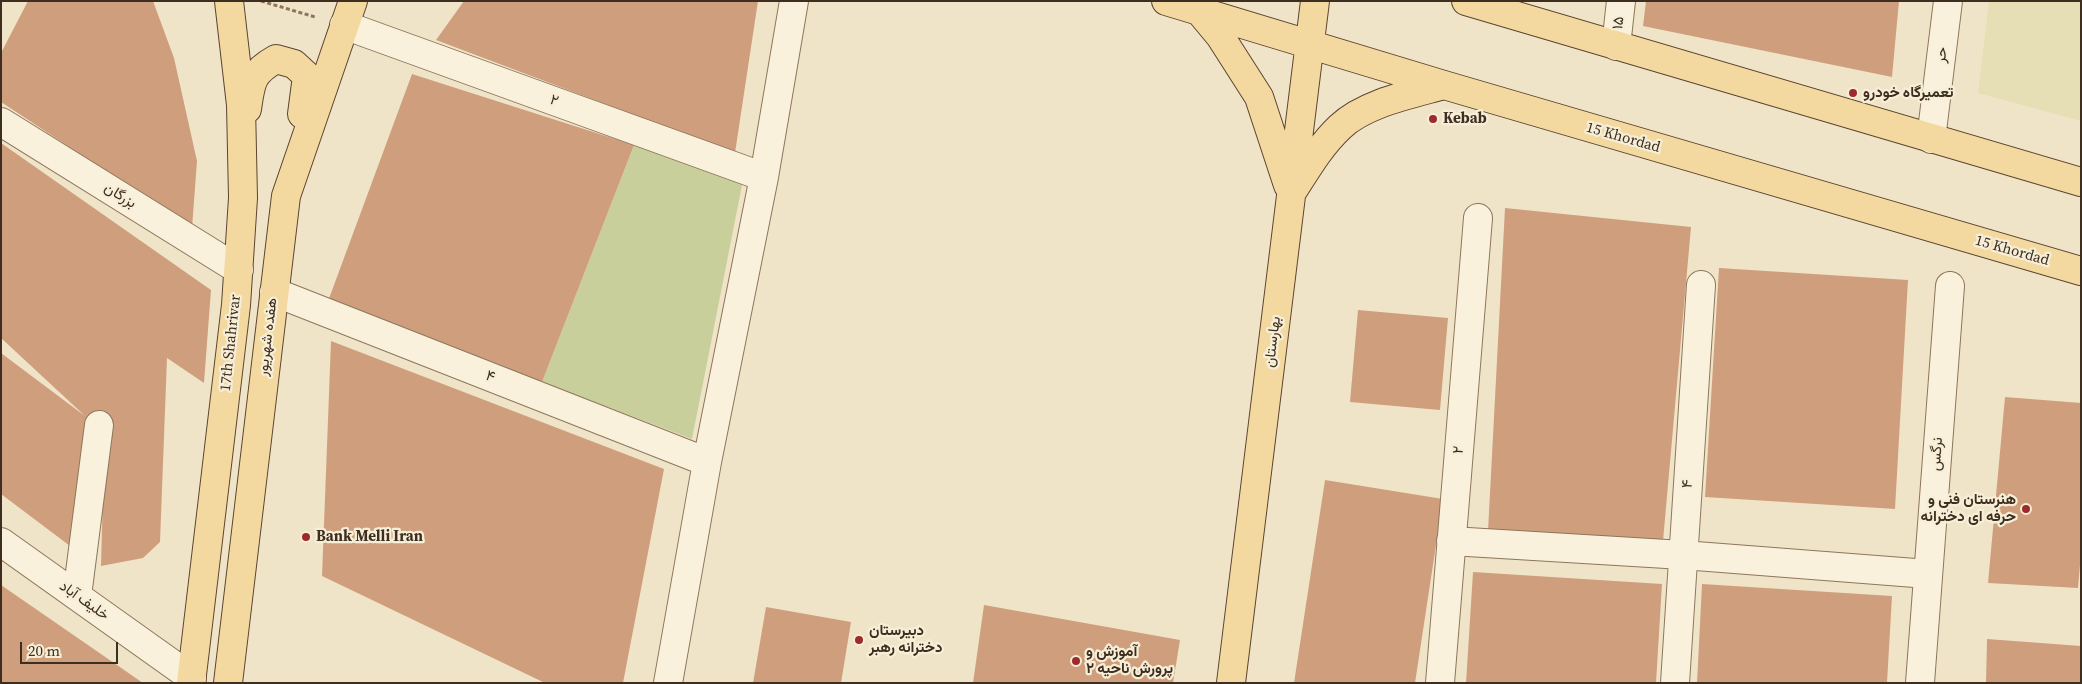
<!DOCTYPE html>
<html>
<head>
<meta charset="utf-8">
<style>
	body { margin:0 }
	#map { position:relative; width:2082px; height:684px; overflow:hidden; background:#f0e4c8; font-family:"Source Serif 4",serif }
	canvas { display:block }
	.frame { position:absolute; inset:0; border:2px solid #3d2e20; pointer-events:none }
	.scale { position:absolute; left:20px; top:642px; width:98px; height:22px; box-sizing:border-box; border:2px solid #3d2e20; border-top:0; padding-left:6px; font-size:15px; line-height:18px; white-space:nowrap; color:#3d2e20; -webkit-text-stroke:4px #f7eed8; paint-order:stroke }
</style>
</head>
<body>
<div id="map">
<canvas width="2082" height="684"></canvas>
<div class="frame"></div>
<div class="scale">20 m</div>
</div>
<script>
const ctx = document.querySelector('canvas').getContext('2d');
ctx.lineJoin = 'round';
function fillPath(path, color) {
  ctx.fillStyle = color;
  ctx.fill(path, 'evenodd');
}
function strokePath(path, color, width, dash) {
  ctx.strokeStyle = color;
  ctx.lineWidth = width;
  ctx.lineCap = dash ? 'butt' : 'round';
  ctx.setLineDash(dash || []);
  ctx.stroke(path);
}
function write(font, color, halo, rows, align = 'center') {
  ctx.font = font + ' "Source Serif 4",Vazirmatn,serif';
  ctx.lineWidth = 4.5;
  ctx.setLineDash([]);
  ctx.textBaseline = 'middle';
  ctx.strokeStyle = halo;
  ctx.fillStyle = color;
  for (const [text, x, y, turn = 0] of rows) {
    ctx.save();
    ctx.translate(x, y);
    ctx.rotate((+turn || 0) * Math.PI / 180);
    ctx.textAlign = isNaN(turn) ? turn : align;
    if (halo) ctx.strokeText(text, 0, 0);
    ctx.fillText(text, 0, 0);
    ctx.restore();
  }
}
fillPath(new Path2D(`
	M1989,1H2081V121L1978,93Z`), '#e6deb5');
fillPath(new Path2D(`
	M634,145L743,180L692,439L542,382Z`), '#c9cf9b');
fillPath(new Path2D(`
	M28,1H153L174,58L197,161L192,228L1,102V53Z
	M464,1H758L735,153L436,40Z
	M1646,1H1899L1892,77L1643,26Z
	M412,74L634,145L542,382L324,312Z
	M1,143L211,290L204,383L167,358L160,542L143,558L101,566L105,414L87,418L82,555L1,494V353L85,416L1,338Z
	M1505,208L1691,227L1663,541L1488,531Z
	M1719,268L1908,280L1895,509L1705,497Z
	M1358,310L1448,318L1440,410L1350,402Z
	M331,341L664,469L623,683H545L322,576Z
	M2005,397L2081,403V553L2078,588L1988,583Z
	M1325,480L1443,499L1415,683H1294Z
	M1473,572L1662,584L1656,683H1466Z
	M1702,584L1892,596L1887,683H1697Z
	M1,585L143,683H1Z
	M984,605L1180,640L1173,683H973Z
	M766,607L851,622L841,683H753Z
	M1987,639L2081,646V683H1986Z`), '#cf9f7d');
const minor = new Path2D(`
	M344,25L764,177
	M1616,46L1621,1
	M1,122L239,270
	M1931,139L1948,1
	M274,292L707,462
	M1451,541L1683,555L1928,574
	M1,542L192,678
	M77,596L99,425
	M668,683L707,462L764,177L794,1
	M1440,683L1478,218
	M1675,683L1701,285
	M1920,683L1950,286`);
const major = new Path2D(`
	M1166,1L1444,85L2081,271
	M1466,1L2081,182
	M1200,12L1220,36L1259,97L1288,185
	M247,109C251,82 251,73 276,59L294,64L307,76L302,114
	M1294,189C1308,167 1321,145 1340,127C1365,103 1412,94 1444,85
	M191,683L236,305L243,198L241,105L229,1
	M228,683L286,196L353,1
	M1231,683L1315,1`);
strokePath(minor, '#8d765c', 30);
strokePath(major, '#5b4430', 30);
strokePath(new Path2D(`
	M261,1L315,17`), '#8d765c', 3, [4, 2.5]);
strokePath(minor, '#faf1dc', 28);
strokePath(major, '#f3d9a0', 28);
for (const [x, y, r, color] of [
	[1853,93,5,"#9e2a2b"],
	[1433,119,5,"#9e2a2b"],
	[2026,509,5,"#9e2a2b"],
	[306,537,5,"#9e2a2b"],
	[859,640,5,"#9e2a2b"],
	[1076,661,5,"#9e2a2b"]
]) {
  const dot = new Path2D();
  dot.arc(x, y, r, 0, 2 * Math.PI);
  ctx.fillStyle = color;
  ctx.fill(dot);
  strokePath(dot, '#f7eed8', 2);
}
write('15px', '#3d2e20', '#f7eed8', [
	["۱۵",1619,23,-83],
	["حر",1942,55,-83],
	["۲",554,101,20],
	["15 Khordad",1623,138,16],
	["بزرگان",120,196,32],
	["15 Khordad",2012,251,16],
	["هفده شهریور",268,337,-83],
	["بهارستان",1273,342,-83],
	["17th Shahrivar",231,343,-84],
	["۴",490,377,21],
	["۲",1459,450,-85],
	["نرگس",1937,454,-86],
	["۴",1688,484,-86],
	["خلیف آباد",84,601,35]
]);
write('bold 15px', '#3d2e20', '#f7eed8', [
	["تعمیرگاه خودرو",1863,93],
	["Kebab",1443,119],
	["هنرستان فنی و",2016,500,"right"],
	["حرفه ای دخترانه",2016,517,"right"],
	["Bank Melli Iran",316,537],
	["دبیرستان",869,631],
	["دخترانه رهبر",869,648],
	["آموزش و",1086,652],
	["پرورش ناحیه ۲",1086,669]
], 'left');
</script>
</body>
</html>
